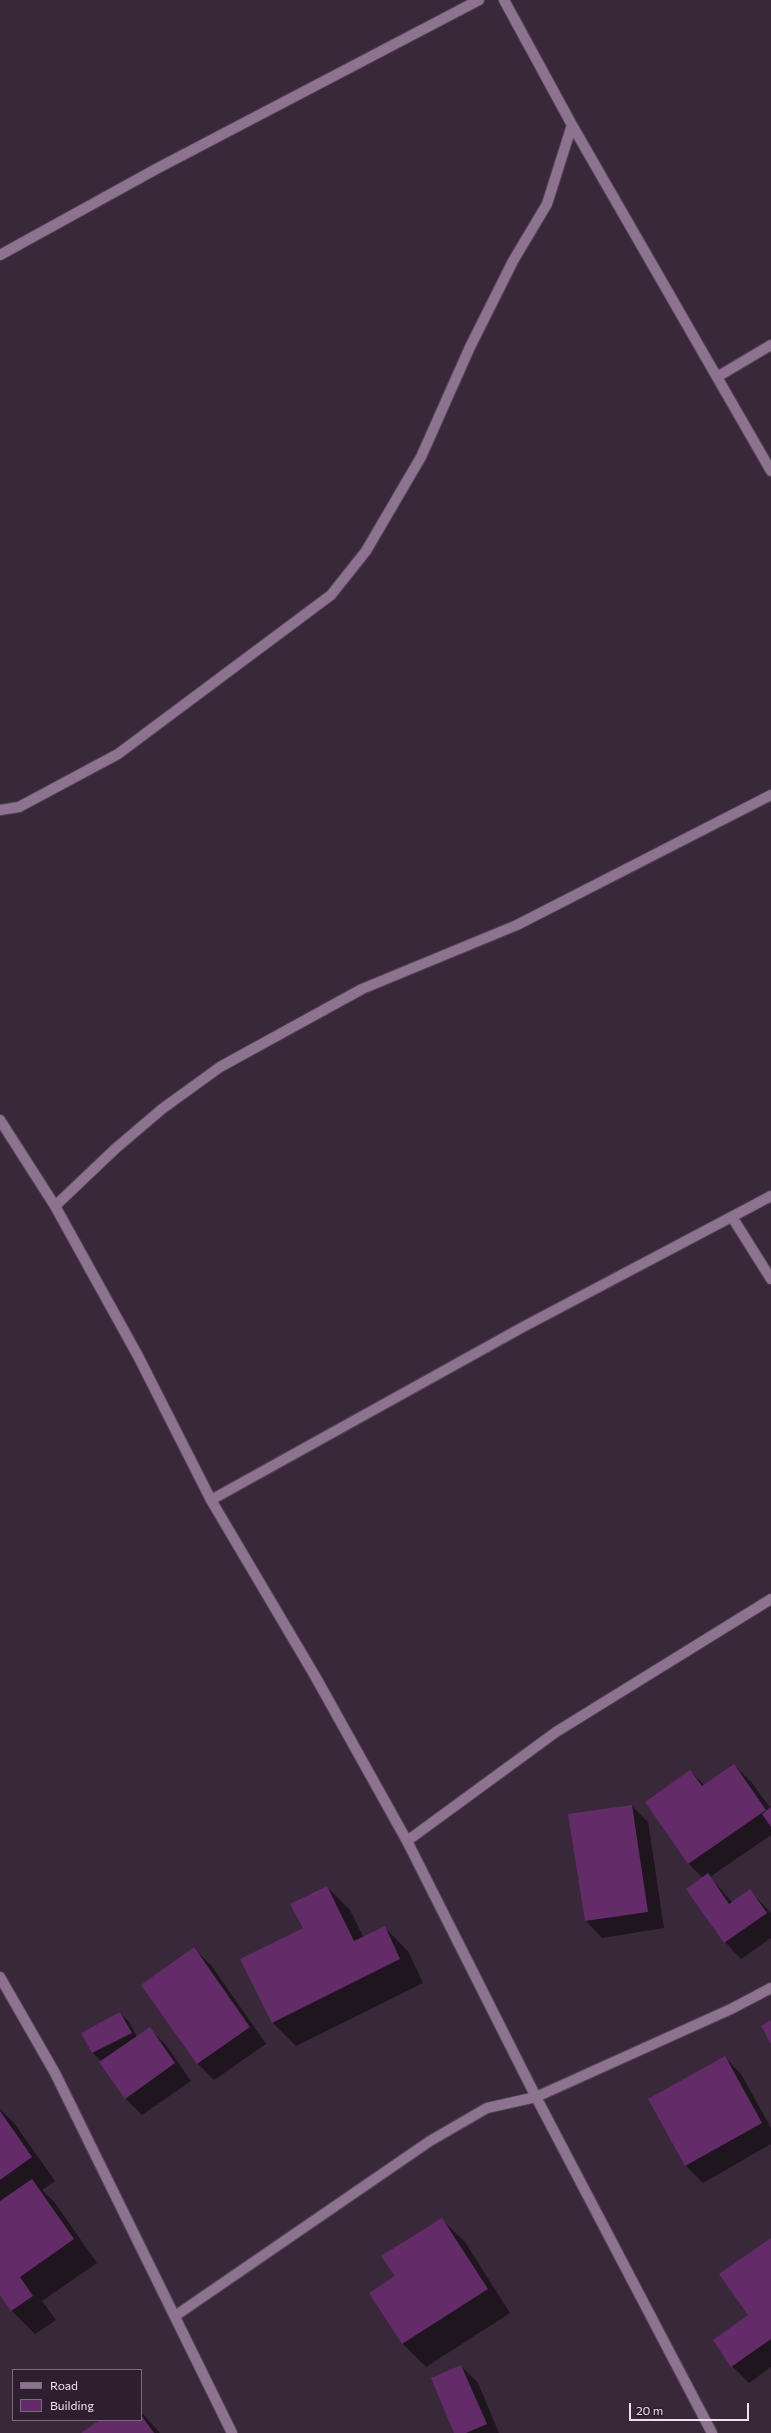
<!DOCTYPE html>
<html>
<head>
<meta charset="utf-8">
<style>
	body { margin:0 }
	#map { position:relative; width:771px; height:2433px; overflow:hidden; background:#39283a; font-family:Commissioner,sans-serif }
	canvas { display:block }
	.legend { position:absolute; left:12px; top:2369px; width:130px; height:52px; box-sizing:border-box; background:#2f1e30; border:1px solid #7b6c7c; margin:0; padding:5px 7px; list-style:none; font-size:12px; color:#ede2ee }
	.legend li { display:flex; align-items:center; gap:8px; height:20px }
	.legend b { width:20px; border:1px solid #7b6c7c }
	.scale { position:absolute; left:629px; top:2403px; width:120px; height:18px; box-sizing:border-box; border:2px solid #ede2ee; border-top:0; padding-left:5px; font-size:12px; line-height:14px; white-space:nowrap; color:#ede2ee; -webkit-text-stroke:3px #2f1e30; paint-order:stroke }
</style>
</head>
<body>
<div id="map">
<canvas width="771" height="2433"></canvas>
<ul class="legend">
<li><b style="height:5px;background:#8d738f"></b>Road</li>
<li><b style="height:11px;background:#642b69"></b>Building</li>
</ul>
<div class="scale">20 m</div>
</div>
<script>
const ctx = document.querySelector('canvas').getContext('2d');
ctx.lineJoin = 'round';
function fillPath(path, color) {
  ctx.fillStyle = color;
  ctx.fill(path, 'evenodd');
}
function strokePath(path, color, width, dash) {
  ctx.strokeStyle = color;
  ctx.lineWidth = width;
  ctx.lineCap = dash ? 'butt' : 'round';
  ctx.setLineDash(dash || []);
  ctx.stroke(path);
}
fillPath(new Path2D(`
	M734,1765L751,1782L771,1809V1835L710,1877L733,1903L750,1891L771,1913V1938L741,1959L725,1942L703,1878L689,1864L646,1802L690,1771L705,1786Z
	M632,1806L648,1822L664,1928L602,1938L586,1921Z
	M327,1887L350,1910L364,1938L385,1928L408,1951L423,1983L296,2046L273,2023L242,1960L304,1929Z
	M194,1949L211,1965L266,2044L214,2080L197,2063Z
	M120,2013L129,2022L137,2037L149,2028L166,2045L191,2081L142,2115L125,2098L102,2062L93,2053L82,2033Z
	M724,2057L741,2074L771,2128V2144L703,2183L686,2166L649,2099Z
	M0,2109L14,2123L55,2181L42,2190L55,2203L97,2263L42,2301L56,2320L35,2334L12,2311L0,2294Z
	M441,2219L465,2242L510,2313L426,2367L403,2344L370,2293L396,2277Z
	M771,2239V2367L749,2383L732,2366Z
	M461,2366L478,2383L499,2433H455Z
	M141,2412L160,2433H83L101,2420H141Z`), '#0007');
fillPath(new Path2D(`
	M734,1764L766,1810L688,1864L645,1802L690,1770L702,1786Z
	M632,1805L648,1912L585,1921L568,1814Z
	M771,1807V1827L762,1814Z
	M708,1873L729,1904L750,1889L767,1913L724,1943L686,1889Z
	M327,1886L354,1941L385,1926L400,1959L272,2023L240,1959L303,1928L290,1904Z
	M194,1947L250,2027L197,2064L141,1985Z
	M120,2012L132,2033L92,2053L81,2033Z
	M771,2020V2044L761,2026Z
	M150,2027L175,2063L125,2099L99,2062Z
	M725,2056L762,2123L685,2166L648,2099Z
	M0,2111L32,2157L0,2180Z
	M32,2179L74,2239L20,2277L33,2296L11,2311L0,2295V2201Z
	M442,2218L488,2289L402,2344L369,2293L395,2276L381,2256Z
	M771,2238V2339L731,2367L713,2340L748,2315L719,2274Z
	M461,2365L487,2424L466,2433H454L431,2378Z
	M141,2415L154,2433H81L100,2420H141Z`), '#642b69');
const minor = new Path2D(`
	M504,0L572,125L771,471
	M0,255L158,168L479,0
	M717,377L771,345
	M0,810L19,807L118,754L331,595L366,551L421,457L470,347L513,261L547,204L572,125
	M0,1120L55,1206L138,1356L211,1500L315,1676L407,1841L536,2097L712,2433
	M55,1206L115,1149L162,1109L220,1067L362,989L517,925L771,795
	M732,1217L771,1279
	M211,1500L523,1327L771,1196
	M407,1841L556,1732L771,1599
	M0,1977L55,2073L232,2433
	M175,2316L430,2141L487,2108L536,2097L731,2009L771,1988`);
strokePath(minor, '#564657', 12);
strokePath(minor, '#8d738f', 10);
</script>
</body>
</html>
